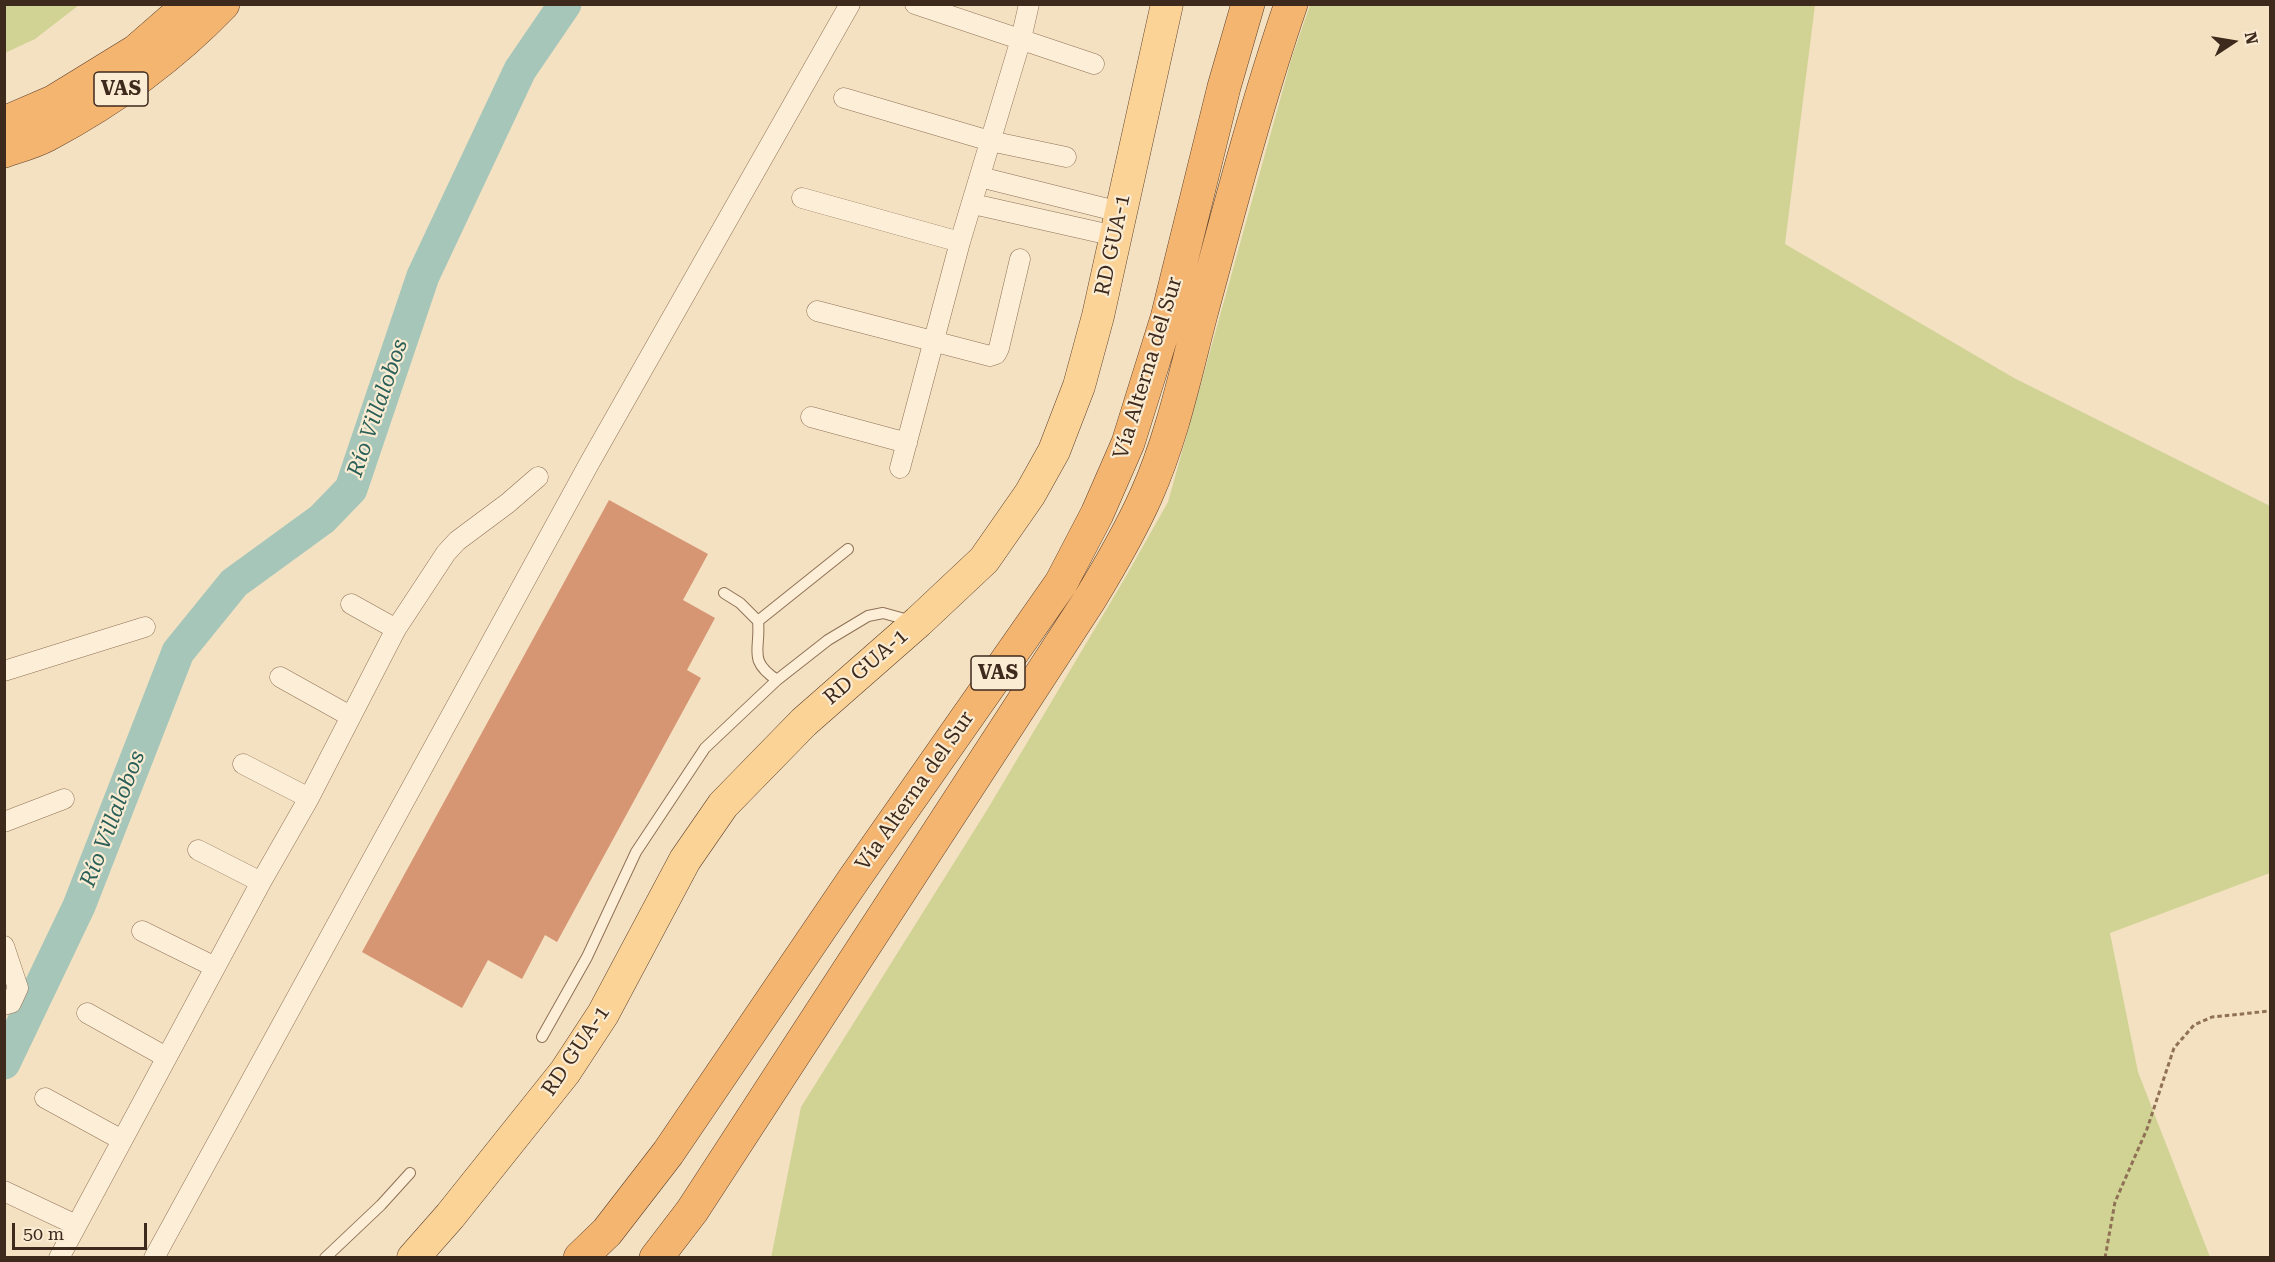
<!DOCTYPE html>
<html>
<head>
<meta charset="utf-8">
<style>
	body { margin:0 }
	#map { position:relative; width:2275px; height:1262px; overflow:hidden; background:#f3e1c2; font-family:"Roboto Serif",serif }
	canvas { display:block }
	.frame { position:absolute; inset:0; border:6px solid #3e2a1d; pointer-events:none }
	.north { position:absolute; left:2203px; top:12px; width:60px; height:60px; -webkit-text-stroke:4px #faebd3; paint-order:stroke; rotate:78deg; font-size:16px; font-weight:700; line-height:24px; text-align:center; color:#3e2a1d }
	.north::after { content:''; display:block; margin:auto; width:21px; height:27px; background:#3e2a1d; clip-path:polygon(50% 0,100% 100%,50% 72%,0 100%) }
	.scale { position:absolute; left:12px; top:1223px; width:135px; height:27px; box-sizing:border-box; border:3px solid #3e2a1d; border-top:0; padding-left:8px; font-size:18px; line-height:21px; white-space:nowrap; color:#3e2a1d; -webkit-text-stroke:4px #faebd3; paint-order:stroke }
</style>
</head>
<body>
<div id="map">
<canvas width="2275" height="1262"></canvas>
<div class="frame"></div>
<div class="north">N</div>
<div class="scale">50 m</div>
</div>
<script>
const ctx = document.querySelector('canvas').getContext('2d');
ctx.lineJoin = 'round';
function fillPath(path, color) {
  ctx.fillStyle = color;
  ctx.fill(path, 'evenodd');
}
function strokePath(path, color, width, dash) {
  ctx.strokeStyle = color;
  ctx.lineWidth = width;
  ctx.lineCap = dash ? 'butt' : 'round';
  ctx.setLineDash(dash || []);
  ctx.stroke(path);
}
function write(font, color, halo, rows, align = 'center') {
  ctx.font = font + ' "Roboto Serif",serif';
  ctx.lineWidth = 4.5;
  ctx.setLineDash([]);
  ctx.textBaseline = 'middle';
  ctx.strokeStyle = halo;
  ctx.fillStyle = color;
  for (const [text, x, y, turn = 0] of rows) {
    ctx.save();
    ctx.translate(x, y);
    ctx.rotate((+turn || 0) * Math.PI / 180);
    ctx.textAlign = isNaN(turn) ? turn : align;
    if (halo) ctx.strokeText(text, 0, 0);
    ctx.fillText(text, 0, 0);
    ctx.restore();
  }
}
fillPath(new Path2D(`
	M5,4H79V5L35,39L5,53Z
	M1310,5H1815L1785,244L2014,378L2270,506V873L2110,933L2138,1072L2210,1257L771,1258L801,1107L987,810L1125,578L1168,502L1292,57Z`), '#d1d394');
strokePath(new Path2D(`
	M4,1063L79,906L178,652L234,583L322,519L351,489L423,276L520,70L565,4`), '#a5c6b9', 33);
fillPath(new Path2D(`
	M609,500L708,554L683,600L715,618L687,670L701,678L557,942L545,935L522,979L488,960L462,1008L362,952Z`), '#d69573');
const service = new Path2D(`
	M724,593L740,603L758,621C761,650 747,660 777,680
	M758,621L848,549
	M542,1037L587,957L636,852L705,748L777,680L828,640L868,616L883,613L912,621
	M325,1258L381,1205L410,1173`);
const minor = new Path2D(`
	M915,4L1094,64
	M844,98L990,141L1066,157
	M980,177L1120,212
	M802,198L960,242
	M973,204L1115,236
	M817,311L990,356L996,354L999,348L1020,259
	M811,417L907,443
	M900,468L960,242L1021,39L1029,4
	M351,604L396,629
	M4,671L145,627
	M280,677L350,716
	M243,764L309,798
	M4,822L64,799
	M198,850L261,882
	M142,931L215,967
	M4,946L18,988L11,1003L4,1005
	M87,1013L166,1057
	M45,1098L122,1140
	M4,1191L76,1225
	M59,1258L261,882L309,798L396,629L446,553L457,541L508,503L538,477
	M154,1258L590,462L850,4`);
const primary = new Path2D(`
	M413,1258L450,1216L565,1072L603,1014L685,860L723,805L804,722L918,622L984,560L1030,494L1054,451L1079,386L1098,316L1167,4`);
const trunk = new Path2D(`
	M4,123L53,102L136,51L190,4
	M4,151C19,146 34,142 47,135C111,101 173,56 223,4
	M580,1258L607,1232L668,1153L854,879L1061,583L1097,514L1128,443L1167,318L1224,87L1248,4
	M656,1258L692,1211L1090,599C1110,566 1130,532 1146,496C1172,438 1185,375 1201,314C1229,210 1256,106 1291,4`);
strokePath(service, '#907156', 12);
strokePath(minor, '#907156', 21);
strokePath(primary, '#5d3f2b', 33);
strokePath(trunk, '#5d3f2b', 34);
strokePath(new Path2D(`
	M2105,1258L2115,1202L2147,1129L2174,1048L2194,1025L2212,1017L2270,1011`), '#907156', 3, [4.5, 3]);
strokePath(service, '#fdeed7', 10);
strokePath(minor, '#fdeed7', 20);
strokePath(primary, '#fbd396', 32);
strokePath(trunk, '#f4b570', 33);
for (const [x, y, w] of [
	[121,89,54],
	[998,673,54]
]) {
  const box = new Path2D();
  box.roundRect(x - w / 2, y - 17, w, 34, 4.5);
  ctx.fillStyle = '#faebd3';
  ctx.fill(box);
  strokePath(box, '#3e2a1d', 1.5);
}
write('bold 20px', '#3e2a1d', null, [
	["VAS",121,89],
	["VAS",998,673]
]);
write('21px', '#3e2a1d', '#faebd3', [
	["RD GUA-1",1113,245,-78],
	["Vía Alterna del Sur",1148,368,-73],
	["RD GUA-1",866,667,-41],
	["Vía Alterna del Sur",915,791,-55],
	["RD GUA-1",576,1051,-56]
]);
write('italic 22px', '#2a6058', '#faebd3', [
	["Río Villalobos",378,408,-71],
	["Río Villalobos",113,819,-69]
]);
</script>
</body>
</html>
